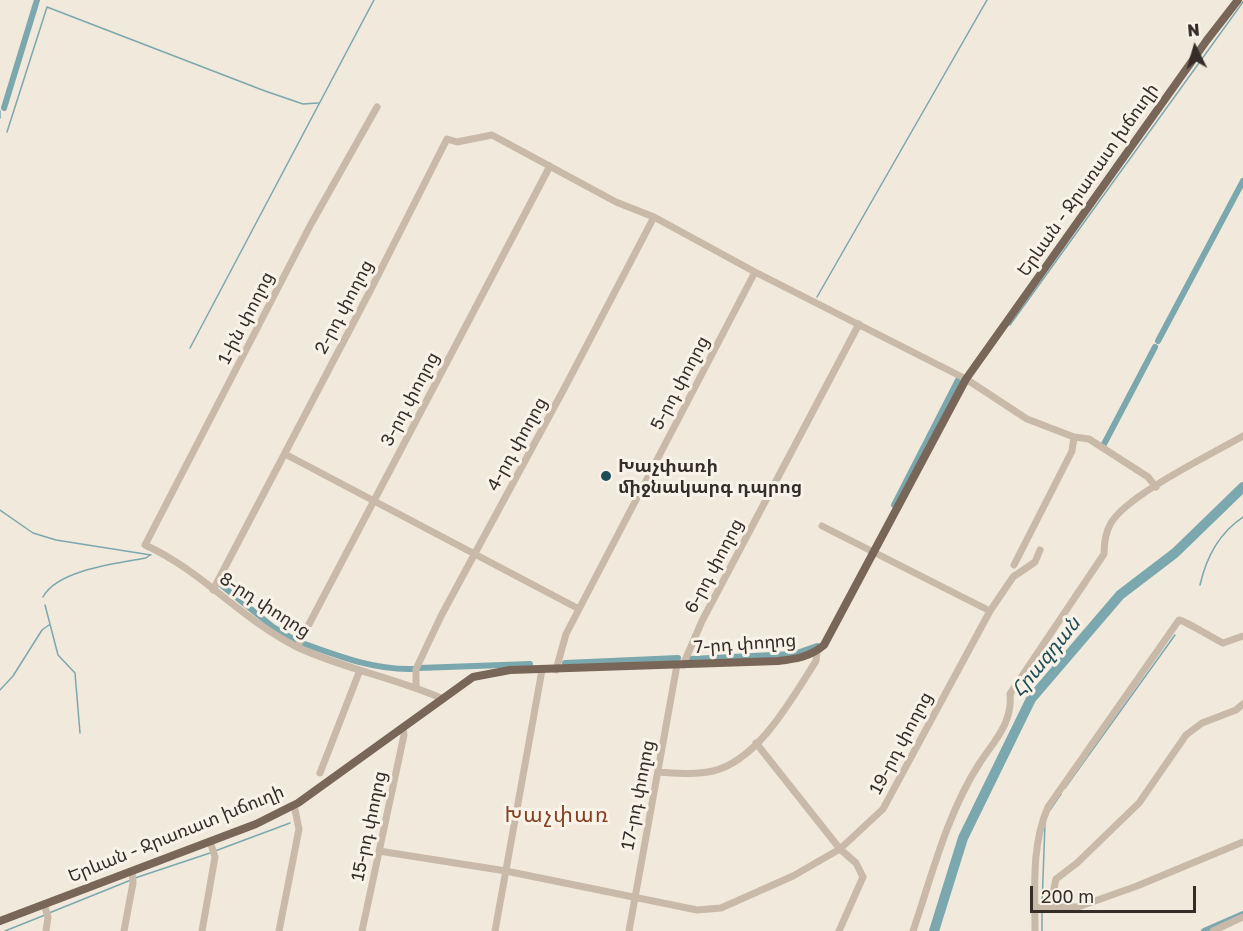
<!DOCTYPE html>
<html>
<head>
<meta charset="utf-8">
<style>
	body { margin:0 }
	#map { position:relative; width:1243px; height:931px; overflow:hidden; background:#f1e9db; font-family:"Golos Text",sans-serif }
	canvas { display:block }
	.north { position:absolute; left:1165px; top:18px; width:60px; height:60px; -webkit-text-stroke:4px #f9f2e8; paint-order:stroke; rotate:355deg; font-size:16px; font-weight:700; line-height:24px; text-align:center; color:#362d28 }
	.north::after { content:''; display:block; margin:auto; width:21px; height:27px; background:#362d28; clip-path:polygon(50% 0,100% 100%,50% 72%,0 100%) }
	.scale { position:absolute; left:1030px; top:886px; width:166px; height:27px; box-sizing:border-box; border:3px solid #362d28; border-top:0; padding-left:8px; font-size:18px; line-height:21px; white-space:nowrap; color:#362d28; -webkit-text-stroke:4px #f9f2e8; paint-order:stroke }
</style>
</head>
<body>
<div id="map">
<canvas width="1243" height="931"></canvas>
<div class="north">N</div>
<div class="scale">200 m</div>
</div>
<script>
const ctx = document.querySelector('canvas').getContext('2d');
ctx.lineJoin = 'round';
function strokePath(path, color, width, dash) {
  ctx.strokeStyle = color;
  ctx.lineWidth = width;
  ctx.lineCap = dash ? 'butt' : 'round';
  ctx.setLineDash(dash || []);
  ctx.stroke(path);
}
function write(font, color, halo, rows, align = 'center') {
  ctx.font = font + ' "Golos Text","Noto Sans Armenian",sans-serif';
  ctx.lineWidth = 6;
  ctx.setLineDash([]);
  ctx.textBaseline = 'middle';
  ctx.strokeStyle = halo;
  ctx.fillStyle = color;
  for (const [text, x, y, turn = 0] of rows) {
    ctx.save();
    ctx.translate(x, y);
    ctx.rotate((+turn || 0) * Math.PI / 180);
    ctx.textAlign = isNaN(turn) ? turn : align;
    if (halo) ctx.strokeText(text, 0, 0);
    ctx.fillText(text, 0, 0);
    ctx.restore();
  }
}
strokePath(new Path2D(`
	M0,111V118
	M7,132L47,7L265,91L303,104L318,103
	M817,297L987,0
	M1010,325L1243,2
	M190,348L374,0
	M0,510L33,533L56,540L151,555
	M1200,585C1206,558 1219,533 1243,517
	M43,597C57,570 118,563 146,558L150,555
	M45,605L58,655L75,673L80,733
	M0,690L13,676L42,630L49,625
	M1065,788L1175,635
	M1050,810L1061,794
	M215,851L290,823
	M135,878L210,853
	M1042,905L1045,823
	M49,913L131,880
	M5,931L45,915
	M1042,931V911`), '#7ba8ae', 1.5);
strokePath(new Path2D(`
	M4,108L37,0
	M1158,341L1243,181
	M1103,446L1155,347
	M894,505L958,380
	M220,584L273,627L295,640
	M302,643C338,656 374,670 413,669
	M690,659L794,654L817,646
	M565,663L678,658
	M419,668L530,664
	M1204,931L1243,914`), '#7ba8ae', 6);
strokePath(new Path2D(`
	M934,931L963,838L1031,699L1120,595L1175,553L1243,487`), '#7ba8ae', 10);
strokePath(new Path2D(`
	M377,107L311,224L145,545C201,570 242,620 297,647C344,669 396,678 443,699
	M285,454L579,609
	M822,526L990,611
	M1014,565L1072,451L1074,437
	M213,590L370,291L447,139L457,142L492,135L616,202L654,217L755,272L966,379L1027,419L1074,437L1089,439L1148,477L1156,487
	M297,647L550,166
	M683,665L702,621L859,324
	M556,670L566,634L755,272
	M416,687V669L441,616L565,387L654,217
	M756,743L840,849L856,863L863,877L839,931
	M658,772C676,773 695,775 713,771C759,760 792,698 816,661L817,651
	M320,773L360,670
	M379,851L506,871L697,910L721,908L793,876L840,849L883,809L990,611L1013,577L1035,562L1040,550
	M44,904L48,917L46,931
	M1050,906L1056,879L1077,863L1139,803L1186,735L1202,723L1236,710L1243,704
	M1035,907H1078L1137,886L1243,842
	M124,931L133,883L132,871
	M202,931L215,857L210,841
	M279,931L299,829L294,805
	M362,931L404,735L403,728
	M495,931L542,670
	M629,931L677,665
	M913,931C932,875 947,814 979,764C994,741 1013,723 1010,694L1104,554C1104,543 1105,533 1111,523C1127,495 1212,454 1243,436
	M1035,931C1035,889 1031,846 1048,807L1179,620C1186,621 1212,638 1223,643L1243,636
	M1213,931L1243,917`), '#c9b9a8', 7);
strokePath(new Path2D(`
	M0,921L256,824L298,803L473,677L510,670L778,661C796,659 810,657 824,645L966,379L1207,40L1238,0`), '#786659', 8);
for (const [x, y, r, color] of [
	[606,476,6,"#1e4f57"]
]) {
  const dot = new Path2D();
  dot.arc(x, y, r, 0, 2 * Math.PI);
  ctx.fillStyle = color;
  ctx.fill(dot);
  strokePath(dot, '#f9f2e8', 2);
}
write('18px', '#362d28', '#f9f2e8', [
	["Երևան - Ջրառատ խճուղի",1088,180,-55],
	["2-րդ փողոց",344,307,-62],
	["1-ին փողոց",246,318,-63],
	["5-րդ փողոց",680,383,-62],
	["3-րդ փողոց",410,399,-62],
	["4-րդ փողոց",517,444,-61],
	["6-րդ փողոց",714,566,-62],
	["8-րդ փողոց",265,605,33],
	["7-րդ փողոց",745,644,-4],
	["19-րդ փողոց",901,743,-62],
	["17-րդ փողոց",638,795,-79],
	["15-րդ փողոց",369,826,-78],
	["Երևան - Ջրառատ խճուղի",176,834,-22]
]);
write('bold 18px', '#362d28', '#f9f2e8', [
	["Խաչփառի",618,466],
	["միջնակարգ դպրոց",618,487]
], 'left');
write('italic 20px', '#1e4f57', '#f9f2e8', [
	["Հրազդան",1046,657,-51]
]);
ctx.letterSpacing = '1.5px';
write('21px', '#844022', '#f9f2e8', [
	["Խաչփառ",557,815]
]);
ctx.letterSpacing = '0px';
</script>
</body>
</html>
